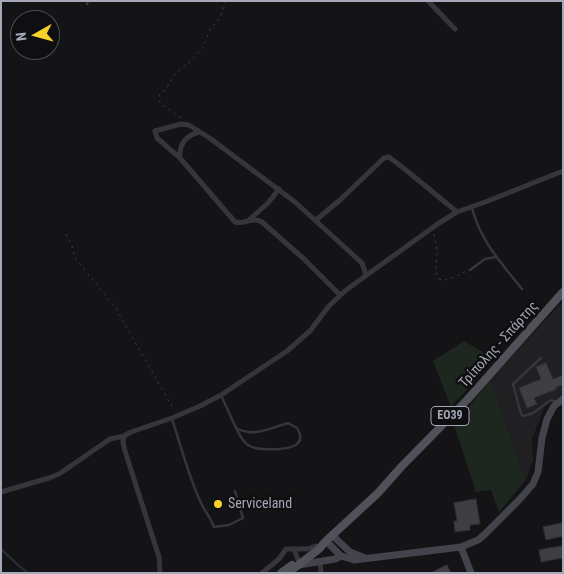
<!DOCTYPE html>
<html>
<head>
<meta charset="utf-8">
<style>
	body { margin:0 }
	#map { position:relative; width:564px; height:574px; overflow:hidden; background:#141416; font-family:"Roboto Condensed",sans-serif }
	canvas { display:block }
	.frame { position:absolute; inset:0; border:2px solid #a5a8b7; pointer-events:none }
	.north { position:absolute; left:10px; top:10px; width:50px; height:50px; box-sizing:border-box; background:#0f0f11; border:1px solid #4b4c53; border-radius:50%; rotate:263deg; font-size:14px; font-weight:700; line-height:20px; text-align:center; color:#a5a8b7 }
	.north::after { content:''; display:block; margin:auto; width:18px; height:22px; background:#f9d229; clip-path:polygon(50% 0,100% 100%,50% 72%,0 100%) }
</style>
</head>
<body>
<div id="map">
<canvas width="564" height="574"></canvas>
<div class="frame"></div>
<div class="north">N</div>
</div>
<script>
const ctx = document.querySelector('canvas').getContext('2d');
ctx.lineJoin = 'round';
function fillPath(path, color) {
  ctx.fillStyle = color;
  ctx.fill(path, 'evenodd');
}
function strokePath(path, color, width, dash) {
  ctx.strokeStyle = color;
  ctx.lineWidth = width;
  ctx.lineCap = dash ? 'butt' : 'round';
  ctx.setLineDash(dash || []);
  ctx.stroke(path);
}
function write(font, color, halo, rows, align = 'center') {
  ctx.font = font + ' "Roboto Condensed",sans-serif';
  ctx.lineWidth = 5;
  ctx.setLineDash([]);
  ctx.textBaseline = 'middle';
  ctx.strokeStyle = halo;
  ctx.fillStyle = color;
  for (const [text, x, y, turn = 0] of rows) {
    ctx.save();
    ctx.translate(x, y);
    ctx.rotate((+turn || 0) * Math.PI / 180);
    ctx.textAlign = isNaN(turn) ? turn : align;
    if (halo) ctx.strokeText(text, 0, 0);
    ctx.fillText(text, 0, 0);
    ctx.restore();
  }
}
fillPath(new Path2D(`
	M563,301V395L545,406L532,439L533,460L526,480L490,380Z`), '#202023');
fillPath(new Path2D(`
	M464,341L495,359L451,407L433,361Z
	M490,380L526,480L499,512L491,490L476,492L454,425Z`), '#1e2620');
strokePath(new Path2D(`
	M1,549L18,565L28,573`), '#2a303a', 2);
const building = new Path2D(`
	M546,363L553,379L563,375V385L556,387L557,389L534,398L537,404L527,408L519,388L541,379L536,367Z
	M476,499L480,524L470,525V530L455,532L454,521H457L454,503Z
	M563,523V536L546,540L543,527Z
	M563,546V558L541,562L539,550Z
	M447,565L451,573H431Z`);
fillPath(building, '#3e3e43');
strokePath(building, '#2f2e32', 1);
strokePath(new Path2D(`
	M181,118L160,103L159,95L166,89L174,75L193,59L204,46L210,29L220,18L226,1
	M66,234L72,246L75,258L115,307L174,410
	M434,234L437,251L436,272L439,279L448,280L467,271`), '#3b3c42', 1, [2.5, 4]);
strokePath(new Path2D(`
	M87,4L88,1
	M472,208C480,240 502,264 522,289
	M470,270L485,259L496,257
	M541,358L513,384L521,414L524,416L533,413L551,400L556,402
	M221,395L236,428C239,434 242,441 248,445C256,451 291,451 298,443C302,439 300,432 297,428L288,423C270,428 254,438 236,428
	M172,419C181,446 190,482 203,507C207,514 211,519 214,527L229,525L243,518L235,491`), '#35353b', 2.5);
strokePath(new Path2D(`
	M428,1L455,29
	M180,158C179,144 186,135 200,132
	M249,220L268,203L279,189
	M316,220L340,200L384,158L389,157L406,170L457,212
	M340,295L304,259L262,222C252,216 245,225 235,222L180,158L157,138L155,131L181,124L189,125L211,139L295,202L362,263L366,275
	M124,436L123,442L125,451L159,557L160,573
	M1,492L49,478L59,474L110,439L124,436L131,432L172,418L200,406L221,395L287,351L310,331L329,306L346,290L439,223L457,212L488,201L563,171
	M294,549L298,560
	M320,561L321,573
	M262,573L279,559L286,549H307L316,546`), '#35353b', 5);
strokePath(new Path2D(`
	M332,535L350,552L363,557
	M326,541L341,556L354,560L461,547L478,540L484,535L519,500L533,484L538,472L542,438L547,419L554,406L563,399
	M461,547L471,573
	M299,565L335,559L341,556`), '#43444b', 7);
strokePath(new Path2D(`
	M281,573L292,565
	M288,573L319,549L326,541L378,493L402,466L467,400L563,292`), '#51515a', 8);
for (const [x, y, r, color] of [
	[218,504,5,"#f9d229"]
]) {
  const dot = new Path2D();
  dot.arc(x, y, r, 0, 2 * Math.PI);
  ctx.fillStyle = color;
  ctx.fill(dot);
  strokePath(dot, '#0f0f11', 2);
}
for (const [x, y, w] of [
	[450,416,38]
]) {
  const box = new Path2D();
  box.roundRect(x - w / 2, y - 9.5, w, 19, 4);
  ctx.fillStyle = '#0f0f11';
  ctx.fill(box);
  strokePath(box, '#a5a8b7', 1);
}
write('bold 12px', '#a5a8b7', null, [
	["ΕΟ39",450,416]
]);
write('14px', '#a5a8b7', '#0f0f11', [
	["Τρίπολης - Σπάρτης",499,345,-48]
]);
write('14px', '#a5a8b7', '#0f0f11', [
	["Serviceland",228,504]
], 'left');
</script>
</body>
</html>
